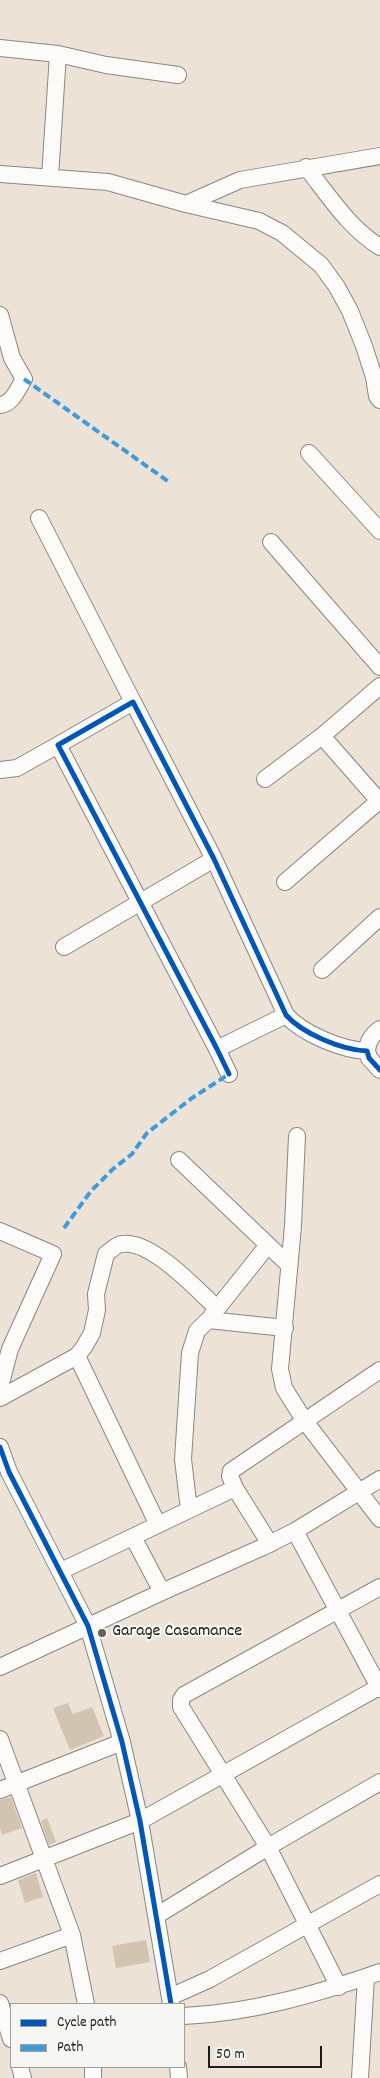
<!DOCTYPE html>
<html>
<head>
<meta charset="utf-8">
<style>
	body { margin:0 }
	#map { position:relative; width:380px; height:2078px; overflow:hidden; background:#ece2d6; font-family:Dekko,sans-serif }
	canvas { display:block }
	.legend { position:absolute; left:10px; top:2003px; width:175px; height:65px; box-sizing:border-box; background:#f6f6f2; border:1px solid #9f9f9c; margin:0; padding:6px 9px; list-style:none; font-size:15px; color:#1c1c1c }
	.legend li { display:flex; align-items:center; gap:10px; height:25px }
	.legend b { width:25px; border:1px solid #9f9f9c }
	.scale { position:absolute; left:208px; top:2046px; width:114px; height:22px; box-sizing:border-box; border:2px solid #1c1c1c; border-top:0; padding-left:6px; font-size:15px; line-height:18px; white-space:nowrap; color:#1c1c1c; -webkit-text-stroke:4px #f6f6f2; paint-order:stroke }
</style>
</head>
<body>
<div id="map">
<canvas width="380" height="2078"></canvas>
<ul class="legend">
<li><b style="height:6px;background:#0057b8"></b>Cycle path</li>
<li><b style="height:6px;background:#3c9bdf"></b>Path</li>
</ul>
<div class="scale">50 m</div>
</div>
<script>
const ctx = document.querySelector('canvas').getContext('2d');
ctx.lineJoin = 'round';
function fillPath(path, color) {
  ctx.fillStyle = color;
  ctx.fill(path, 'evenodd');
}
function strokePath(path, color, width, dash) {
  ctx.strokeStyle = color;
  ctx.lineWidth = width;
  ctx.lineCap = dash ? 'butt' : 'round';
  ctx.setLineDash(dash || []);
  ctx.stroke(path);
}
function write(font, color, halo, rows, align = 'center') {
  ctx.font = font + ' Dekko,sans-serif';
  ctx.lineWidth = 4;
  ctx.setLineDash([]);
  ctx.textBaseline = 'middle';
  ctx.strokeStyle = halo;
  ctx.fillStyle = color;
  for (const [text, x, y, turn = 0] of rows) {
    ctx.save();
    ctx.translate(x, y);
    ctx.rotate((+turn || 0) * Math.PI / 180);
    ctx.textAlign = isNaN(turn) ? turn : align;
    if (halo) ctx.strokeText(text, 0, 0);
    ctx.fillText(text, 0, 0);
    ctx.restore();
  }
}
fillPath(new Path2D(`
	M68,1703L73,1714L92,1707L104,1736L70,1750L53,1708Z
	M11,1797L22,1828L2,1835L0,1828V1800Z
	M47,1818L56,1842L49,1845L41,1821Z
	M36,1873L43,1897L25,1903L18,1880Z
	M146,1940L150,1962L116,1968L112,1946Z`), '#d3c3b1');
const minor = new Path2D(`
	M0,48L58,54L106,65L178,75
	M306,167C329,196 349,228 380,247
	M0,174L108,182L186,204L240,180L380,156
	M50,177L58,54
	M186,204L259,221L282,233L321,265L337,287L350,311L364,346L374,377L377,396L380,400
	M0,315L12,358L24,379C18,388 13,404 0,405
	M309,453L380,531
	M39,518L133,702
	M271,542L380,667
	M322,736L380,686
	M0,770L17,768L58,745
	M265,779L322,736L380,802
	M285,882L380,800
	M64,947L214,859
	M322,970L380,917
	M217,1049L286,1015
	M367,1051C368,1040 372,1035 380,1029
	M229,1074L217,1049L58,745L133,702L214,859L286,1015C303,1034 342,1050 367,1051L369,1058L380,1070
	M297,1136L293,1226L280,1369L284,1388L304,1420L380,1519
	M179,1160L289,1265
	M0,1231L53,1254L10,1349L0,1387
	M212,1315L268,1245
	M77,1356L158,1525
	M0,1398L77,1356L84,1347L92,1333L97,1310L96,1294L106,1254C110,1251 117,1244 122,1244C151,1239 197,1290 217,1308
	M0,1447L9,1472L88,1626L122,1742L140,1821L171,2004
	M189,1510L183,1459L190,1353L197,1331L208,1320L285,1328
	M295,1531L380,1689
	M133,1537L162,1592
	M270,1544L235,1488L230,1476L231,1471L380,1370
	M61,1571L235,1488
	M0,1667L162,1592L263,1547L295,1531L380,1479
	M0,1739L72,1935L86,2004
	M0,1790L122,1742
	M0,1876L140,1821L379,1687
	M156,1916L268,1847L380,1782
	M0,1961L72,1935
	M339,1987L268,1847L181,1707V1700L184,1695L380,1587
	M170,1997L210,1979L380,1884
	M0,2003L11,2039
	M184,2016C251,2013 317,1994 380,1972
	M20,2067L23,2078
	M93,2067V2078
	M178,2067L179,2078
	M360,2078L366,1977`);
strokePath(minor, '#8b8680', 18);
strokePath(minor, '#fcfbf9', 16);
strokePath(new Path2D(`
	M24,379L169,482
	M64,1228L91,1191L113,1169L132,1154L147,1133L192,1098L229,1074`), '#3c9bdf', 4, [8, 4]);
strokePath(new Path2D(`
	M229,1074L217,1049L58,745L133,702L214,859L286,1015C303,1034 342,1050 367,1051L369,1058L380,1070
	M0,1447L9,1472L88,1626L122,1742L140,1821L171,2004`), '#0057b8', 5);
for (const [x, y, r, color] of [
	[102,1633,5,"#65615d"]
]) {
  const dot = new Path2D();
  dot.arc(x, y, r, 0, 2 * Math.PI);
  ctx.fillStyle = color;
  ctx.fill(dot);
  strokePath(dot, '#f6f6f2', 2);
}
write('18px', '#1c1c1c', '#f6f6f2', [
	["Garage Casamance",112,1633]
], 'left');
</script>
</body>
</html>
